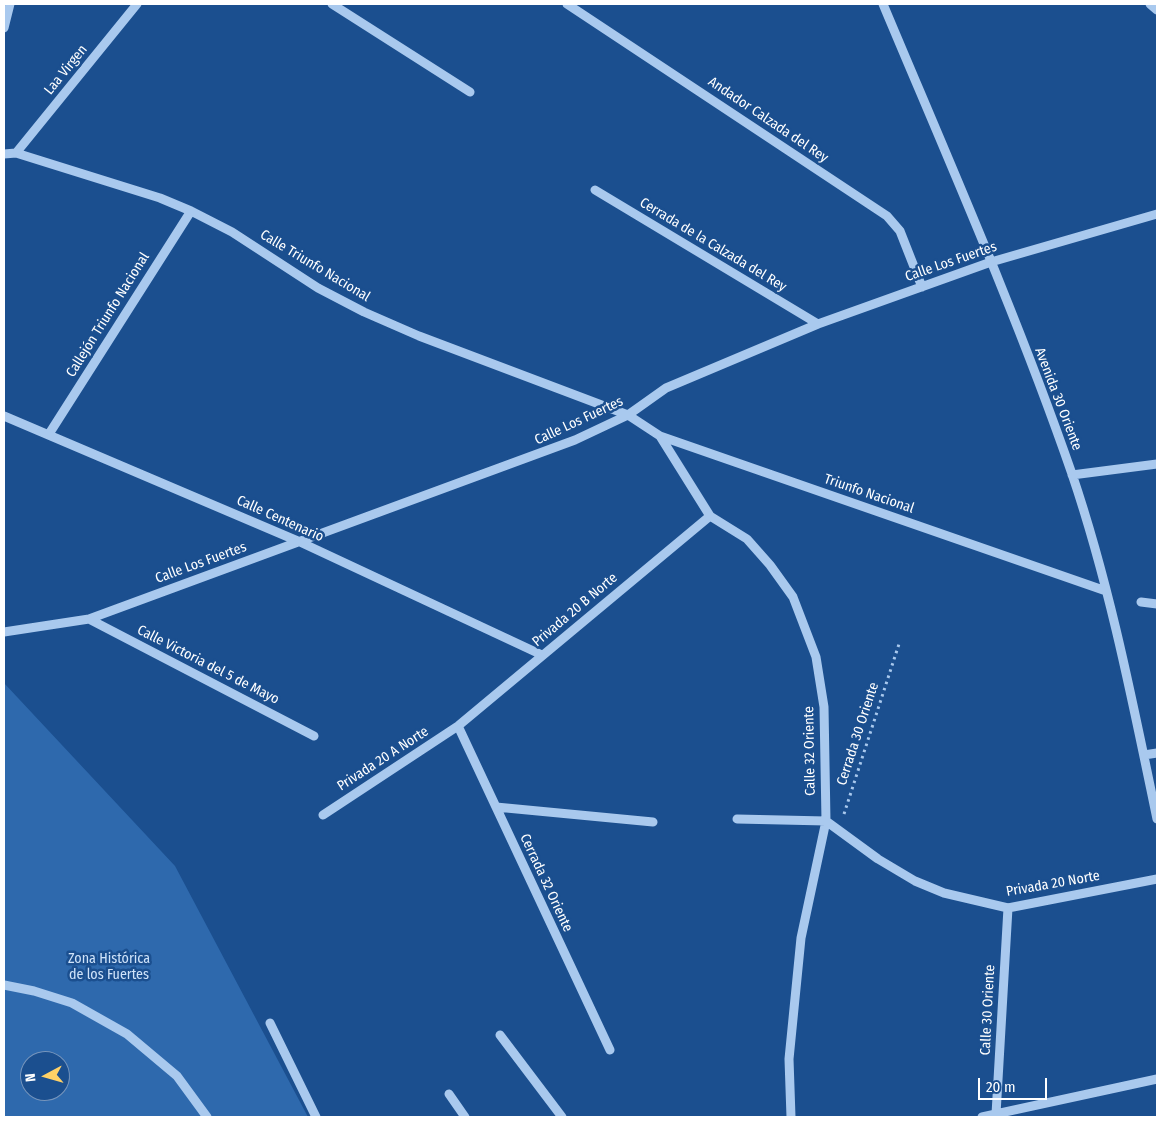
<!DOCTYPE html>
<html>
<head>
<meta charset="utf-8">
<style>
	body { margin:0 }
	#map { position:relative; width:1161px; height:1121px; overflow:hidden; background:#1b4f8f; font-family:"Fira Sans Condensed",sans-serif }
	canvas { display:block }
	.frame { position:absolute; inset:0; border:5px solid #fff; pointer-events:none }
	.north { position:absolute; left:20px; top:1051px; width:50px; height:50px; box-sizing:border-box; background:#1b4f8f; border:1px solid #7695bc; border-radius:50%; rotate:264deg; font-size:14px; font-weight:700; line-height:20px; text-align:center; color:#fff }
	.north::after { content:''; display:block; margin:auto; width:18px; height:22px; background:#ffd166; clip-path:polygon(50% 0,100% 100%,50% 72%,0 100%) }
	.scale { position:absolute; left:978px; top:1078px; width:69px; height:22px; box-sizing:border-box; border:2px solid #fff; border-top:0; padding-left:6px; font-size:15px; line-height:18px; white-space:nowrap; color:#fff; -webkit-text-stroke:4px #1b4f8f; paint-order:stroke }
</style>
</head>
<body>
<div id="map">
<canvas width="1161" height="1121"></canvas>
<div class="frame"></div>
<div class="north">N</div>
<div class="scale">20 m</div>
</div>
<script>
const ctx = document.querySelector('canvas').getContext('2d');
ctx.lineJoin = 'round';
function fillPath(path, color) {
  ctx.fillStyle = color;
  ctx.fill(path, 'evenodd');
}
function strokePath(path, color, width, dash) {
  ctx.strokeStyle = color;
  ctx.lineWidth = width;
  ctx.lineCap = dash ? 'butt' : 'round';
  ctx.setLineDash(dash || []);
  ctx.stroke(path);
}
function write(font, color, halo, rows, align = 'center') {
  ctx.font = font + ' "Fira Sans Condensed",sans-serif';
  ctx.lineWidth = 5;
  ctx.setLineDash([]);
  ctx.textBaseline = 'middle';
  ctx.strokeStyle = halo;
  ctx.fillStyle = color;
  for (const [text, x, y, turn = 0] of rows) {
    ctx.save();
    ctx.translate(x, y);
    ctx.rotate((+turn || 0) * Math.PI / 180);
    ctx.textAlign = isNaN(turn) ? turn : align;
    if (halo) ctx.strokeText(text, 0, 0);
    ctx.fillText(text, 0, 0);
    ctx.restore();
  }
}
fillPath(new Path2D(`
	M4,683L175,866L308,1117H4ZM30,1061H60V1091H30Z`), '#2e69ad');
strokePath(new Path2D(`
	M844,814L899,644`), '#a9c9ee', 3, [2.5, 4]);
strokePath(new Path2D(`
	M332,4L470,92
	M567,4L887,216L900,231L922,287
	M883,4C948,159 1017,315 1072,474C1110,586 1133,704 1157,819
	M1150,4L1157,10
	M4,28L10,4
	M16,153L137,4
	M4,154L16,153L160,198L191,211L232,232L318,288L364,312L419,336L628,415L660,436L1106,591
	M595,190L818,324
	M4,416L300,542L542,655
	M49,434L191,211
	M660,436L710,516L747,539L770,565L793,597L816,657L824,707L826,821L801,938L789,1059L791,1117
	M1072,475L1157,464
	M1141,602L1157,604
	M89,619L314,736
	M4,632L89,619L575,440L628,415L666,388L818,324L991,262L1157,214
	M458,726L610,1050
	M1144,755L1157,753
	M496,807L653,822
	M323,815L458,726L710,516
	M737,819L826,821
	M826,821L878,859L915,881L944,893L1008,908L1157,879
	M4,985L34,991L72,1003L127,1034L177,1076L207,1117
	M270,1023L316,1117
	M500,1035L562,1117
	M449,1094L465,1117
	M996,1114L1008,908
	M982,1117L1157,1079`), '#a9c9ee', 9);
write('14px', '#fff', '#1b4f8f', [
	["Laa Virgen",66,70,-51],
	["Andador Calzada del Rey",768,120,34],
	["Cerrada de la Calzada del Rey",713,245,31],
	["Calle Los Fuertes",951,262,-19],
	["Calle Triunfo Nacional",315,266,31],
	["Callejón Triunfo Nacional",108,315,-58],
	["Avenida 30 Oriente",1058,399,69],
	["Calle Los Fuertes",579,421,-25],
	["Triunfo Nacional",869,494,19],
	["Calle Centenario",280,519,24],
	["Calle Los Fuertes",201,563,-20],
	["Privada 20 B Norte",575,610,-40],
	["Calle Victoria del 5 de Mayo",208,665,27],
	["Cerrada 30 Oriente",858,734,-72],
	["Calle 32 Oriente",810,751,-91],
	["Privada 20 A Norte",383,759,-33],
	["Cerrada 32 Oriente",546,883,65],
	["Privada 20 Norte",1053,884,-10],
	["Calle 30 Oriente",988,1010,-87]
]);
write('14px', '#cfe3fa', '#1b4f8f', [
	["Zona Histórica",109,959],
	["de los Fuertes",109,975]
]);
</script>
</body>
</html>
